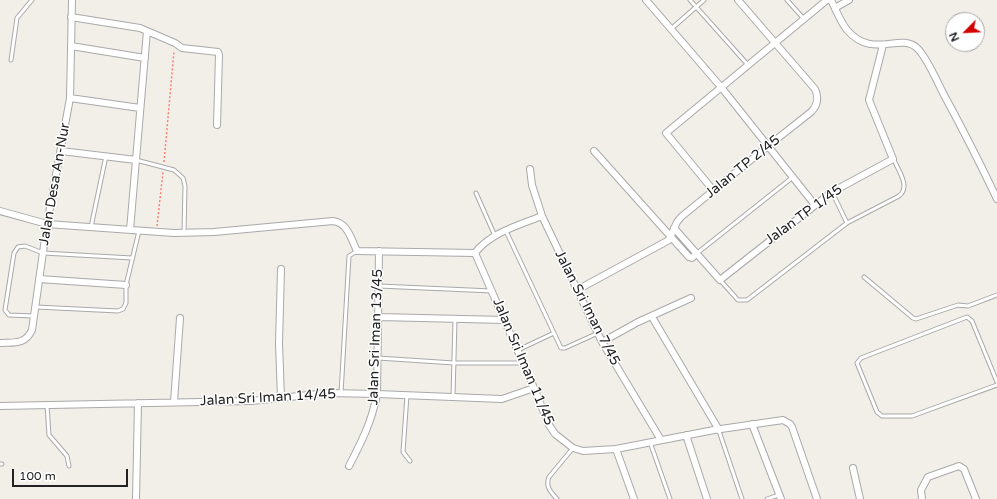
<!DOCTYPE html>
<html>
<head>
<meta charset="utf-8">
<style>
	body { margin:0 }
	#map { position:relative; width:997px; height:499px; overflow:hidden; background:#f2efe9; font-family:"Varela Round",sans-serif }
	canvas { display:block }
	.north { position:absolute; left:945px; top:12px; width:40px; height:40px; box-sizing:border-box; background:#fff; border:1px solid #a7a7a7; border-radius:50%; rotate:246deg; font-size:11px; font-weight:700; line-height:16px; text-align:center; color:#222 }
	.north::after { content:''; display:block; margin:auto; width:14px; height:18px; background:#d40000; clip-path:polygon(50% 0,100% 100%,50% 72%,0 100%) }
	.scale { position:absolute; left:12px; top:469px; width:116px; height:18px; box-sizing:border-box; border:2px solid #222; border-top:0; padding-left:5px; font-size:12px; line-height:14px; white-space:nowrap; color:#222; -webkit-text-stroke:3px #fff; paint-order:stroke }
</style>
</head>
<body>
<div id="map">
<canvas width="997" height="499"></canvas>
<div class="north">N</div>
<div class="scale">100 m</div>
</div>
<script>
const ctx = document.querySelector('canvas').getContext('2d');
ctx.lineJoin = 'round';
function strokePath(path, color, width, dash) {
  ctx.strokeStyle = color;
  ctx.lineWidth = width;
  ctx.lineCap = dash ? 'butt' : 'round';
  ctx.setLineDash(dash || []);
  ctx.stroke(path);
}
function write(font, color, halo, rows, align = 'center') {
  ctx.font = font + ' "Varela Round",sans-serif';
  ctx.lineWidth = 3;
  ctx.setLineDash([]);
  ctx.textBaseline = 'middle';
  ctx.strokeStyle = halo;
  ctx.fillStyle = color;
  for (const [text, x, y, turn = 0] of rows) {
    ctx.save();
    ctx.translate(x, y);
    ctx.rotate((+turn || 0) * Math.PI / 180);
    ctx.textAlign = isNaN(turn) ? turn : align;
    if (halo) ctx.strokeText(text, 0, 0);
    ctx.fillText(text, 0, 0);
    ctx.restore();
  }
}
const lane = new Path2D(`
	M690,0L748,65
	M787,0L804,19
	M671,29L704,0
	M11,60L17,18L32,0
	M136,160L174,170L183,178L185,186L184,233
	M832,192L847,223
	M476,193L495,236
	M91,227L106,156
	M506,231L561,348H565L598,333
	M696,254L793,177
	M864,277L913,318L916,319L958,305L968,306L997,295
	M720,280L738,300H747L847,223L899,196C911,187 898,170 894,160
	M379,286L492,291
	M36,307L118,311L123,309L126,303V285L139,231
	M34,316L9,315L5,310L14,253L18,247L25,246L43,253L132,258
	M518,350L554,333
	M378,358L454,363H524
	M997,382L972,321L967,317L861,358L857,363L877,412L882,416H912L997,385
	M341,393L349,256L357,251
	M407,395L403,452L410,461
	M453,397L455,319
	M47,405L49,435L67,456L69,466
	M719,431L742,499
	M650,442L670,499
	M0,464H2
	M557,499C551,492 545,487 549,477L573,448
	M767,499L779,495`);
const street = new Path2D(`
	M646,0L721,87L815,205
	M831,0C836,10 840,21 847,30C873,60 900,32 917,48C926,56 937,81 943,93C962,128 980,163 997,199
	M835,8L849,0
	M71,17L140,28L175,43L182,48L218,52L219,55L217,125
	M71,46L145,58
	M70,98L140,108
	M61,151L136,160
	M594,151L689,257L692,258L696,254
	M530,169L532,185L542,216L602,342L661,440
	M713,190L666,133L827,0
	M0,211L47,224L174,233L214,232L333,221C348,223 351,239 357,251L475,253C490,233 519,225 542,216
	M674,228L720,280L832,192L893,159L869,100L883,45
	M130,230L147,31
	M475,253L534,388L549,425L555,434L573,448L583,451L616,449L714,430L783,420L790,424L792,427L817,499
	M281,269L279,343L281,398
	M39,279L126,285
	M577,290L669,240L677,222L681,217L768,146L811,112C818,105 819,98 815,89L738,0
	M379,317L505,320
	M652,317L719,430
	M602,342L638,322L691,298
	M0,343C14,342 25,345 32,330L47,224L70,98L72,0
	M174,402L180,318
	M0,406L251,401L328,393L377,394L502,399L534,388
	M752,424L781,499
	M686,435L707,499
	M616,449L634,499
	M349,466C362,441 372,421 377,394L379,251
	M853,468L860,499
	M136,499L138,403
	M922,499L921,490L928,477L959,466L964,469L976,499`);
strokePath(lane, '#a9a9a9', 5);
strokePath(street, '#a9a9a9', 8);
strokePath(new Path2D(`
	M164,162L174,51
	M157,226L163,172`), '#fa8072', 1.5, [2, 2]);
strokePath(lane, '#fff', 3);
strokePath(street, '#fff', 6);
write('14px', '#222', '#fff', [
	["Jalan TP 2/45",743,167,-39],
	["Jalan Desa An-Nur",55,184,-80],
	["Jalan TP 1/45",804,215,-36],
	["Jalan Sri Iman 7/45",587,308,63],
	["Jalan Sri Iman 13/45",376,337,-88],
	["Jalan Sri Iman 11/45",523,362,67],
	["Jalan Sri Iman 14/45",268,398,-3]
]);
</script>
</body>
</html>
